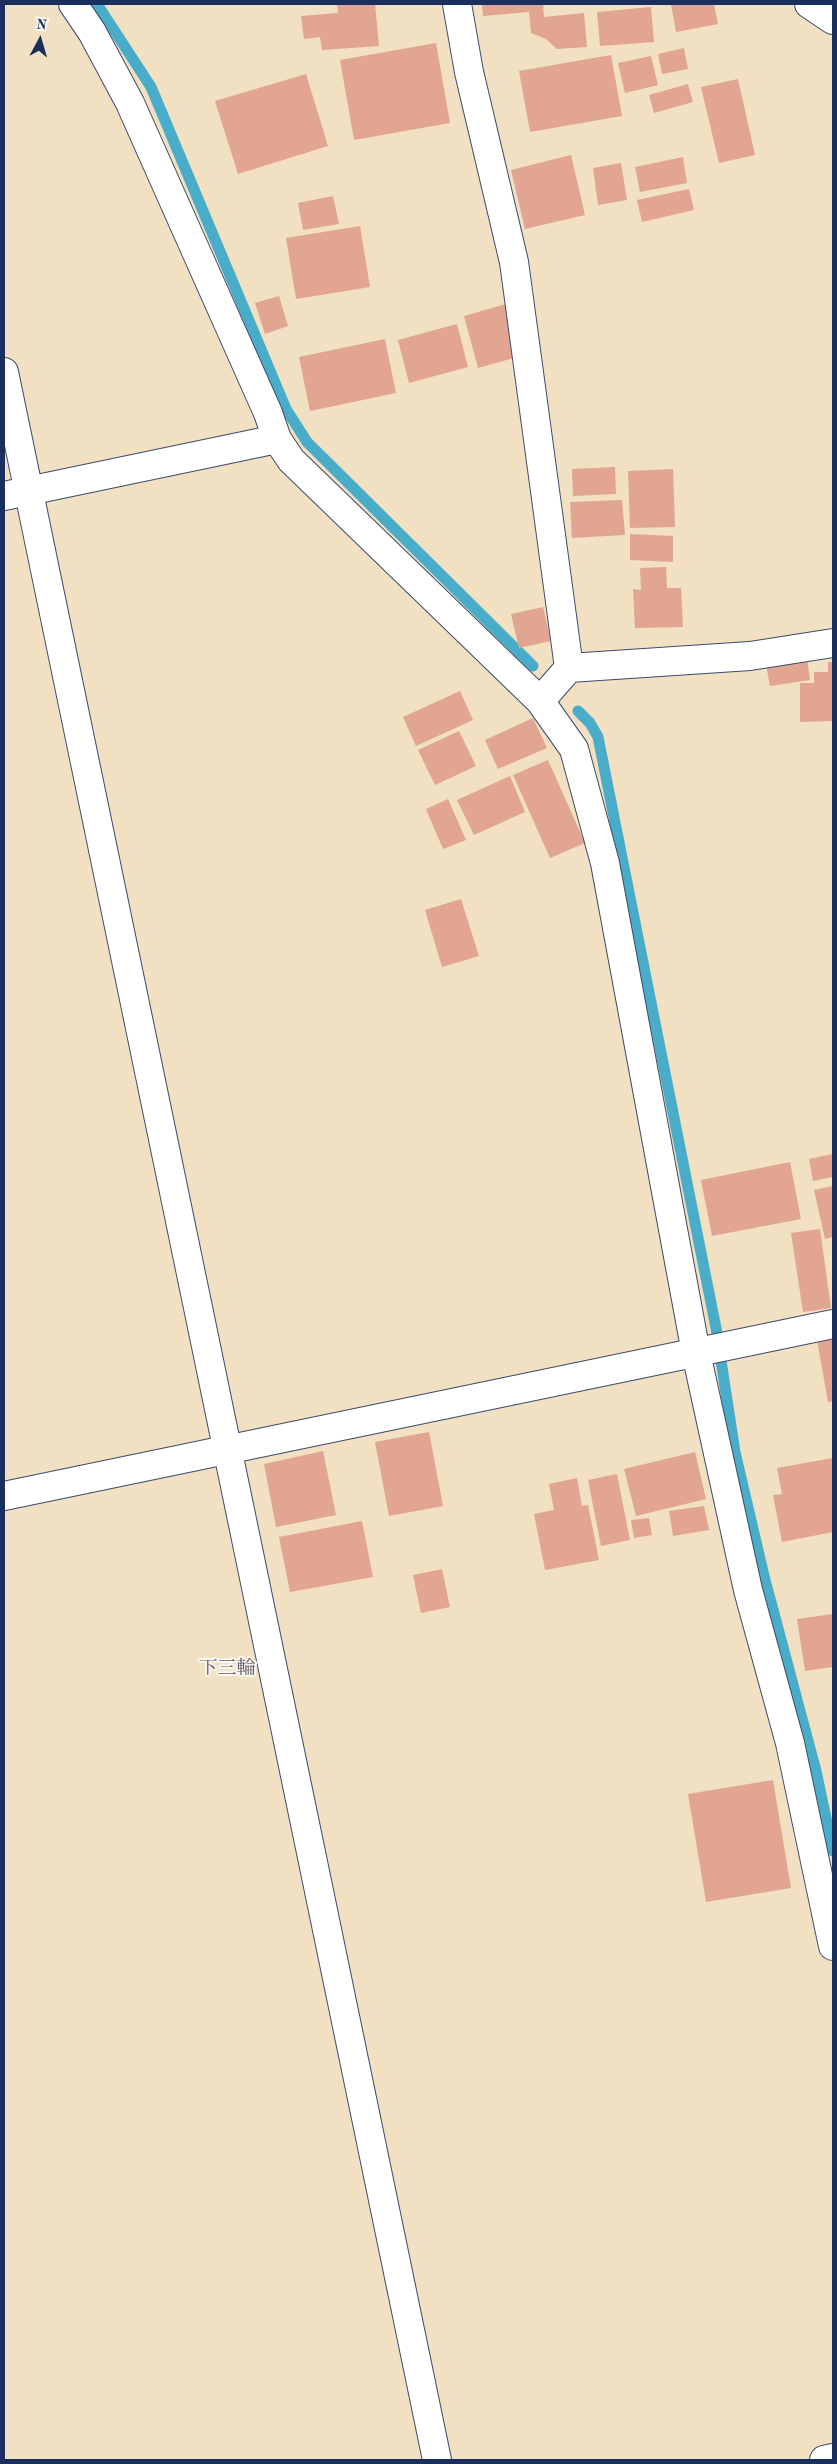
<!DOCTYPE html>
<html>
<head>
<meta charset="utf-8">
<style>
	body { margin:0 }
	#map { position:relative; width:837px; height:2464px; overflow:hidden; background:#f1e0c1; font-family:"Old Standard TT",serif }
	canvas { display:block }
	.frame { position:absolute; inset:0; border:5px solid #1b2f5e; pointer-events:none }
	.north { position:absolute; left:15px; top:15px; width:50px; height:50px; -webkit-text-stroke:4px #fbf7ec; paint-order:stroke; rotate:6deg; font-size:14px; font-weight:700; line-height:20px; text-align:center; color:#1b2f5e }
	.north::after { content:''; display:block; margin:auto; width:18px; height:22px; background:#1b2f5e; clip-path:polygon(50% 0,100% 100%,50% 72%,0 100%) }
</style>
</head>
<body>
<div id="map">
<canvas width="837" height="2464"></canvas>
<div class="frame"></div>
<div class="north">N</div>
</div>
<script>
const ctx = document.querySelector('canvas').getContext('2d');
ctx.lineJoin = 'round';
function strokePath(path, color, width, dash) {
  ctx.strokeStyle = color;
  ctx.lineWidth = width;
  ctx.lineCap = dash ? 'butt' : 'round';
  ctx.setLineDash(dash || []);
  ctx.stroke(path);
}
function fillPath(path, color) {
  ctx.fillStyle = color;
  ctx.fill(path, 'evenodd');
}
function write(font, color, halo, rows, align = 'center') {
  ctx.font = font + ' "Old Standard TT","Noto Serif JP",serif';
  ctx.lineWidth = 4;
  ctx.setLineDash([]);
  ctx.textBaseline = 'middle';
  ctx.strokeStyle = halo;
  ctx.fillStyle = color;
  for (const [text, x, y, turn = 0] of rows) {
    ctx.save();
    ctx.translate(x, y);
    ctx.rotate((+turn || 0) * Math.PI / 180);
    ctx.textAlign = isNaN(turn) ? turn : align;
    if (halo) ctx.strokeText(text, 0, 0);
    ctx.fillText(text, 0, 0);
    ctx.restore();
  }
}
strokePath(new Path2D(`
	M97,4L151,87L286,409L307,442L533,666
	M578,711L590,723L598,737L716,1328L735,1452L764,1576L816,1771L833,1851`), '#49adc9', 11);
fillPath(new Path2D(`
	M337,4H375L379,46L322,50L320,37L304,39L301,16L338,13Z
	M482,4H543L544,17L584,13L587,47L557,49L546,39L531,33L529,12L483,16Z
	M671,4H714L718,24L676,32Z
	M651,7L654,42L600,46L597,12Z
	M436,43L450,123L354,140L340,60Z
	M684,48L688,69L662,74L658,54Z
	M611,55L622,116L530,132L519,71Z
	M651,56L658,85L625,93L618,63Z
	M306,74L328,146L238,174L215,101Z
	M738,79L755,155L719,163L701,87Z
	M688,84L693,102L654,113L649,95Z
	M571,155L585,215L525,229L511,170Z
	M683,157L687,183L640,192L635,167Z
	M621,163L627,200L598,205L593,168Z
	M689,189L694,210L642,222L637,200Z
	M333,196L339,224L303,230L298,203Z
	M360,226L370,287L296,299L286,238Z
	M279,296L288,326L265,334L255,303Z
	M506,304L521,356L478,368L464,316Z
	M457,324L468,367L409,383L398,340Z
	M385,339L396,393L310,411L299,357Z
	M615,467L616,494L573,496L572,469Z
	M673,469L675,527L630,528L628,471Z
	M622,500L625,535L572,538L570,502Z
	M630,534L673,536V562L630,560Z
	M666,567L667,588H681L683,627L635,628L633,589L641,590L640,568Z
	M543,607L551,641L519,648L511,614Z
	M806,652L810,680L770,686L765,659Z
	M828,662H833V721L800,722V683H814V672H828Z
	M460,691L473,720L416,746L403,717Z
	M533,718L547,748L498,769L485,740Z
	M459,731L476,766L435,785L418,750Z
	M548,760L585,843L550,858L513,775Z
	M510,776L525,812L474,835L457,800Z
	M448,799L466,840L443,849L426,809Z
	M461,899L479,956L442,967L425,910Z
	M833,1154V1177L813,1181L809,1159Z
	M790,1162L801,1219L712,1236L701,1180Z
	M833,1186V1237L825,1239L814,1190Z
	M820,1229L831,1308L803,1312L791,1233Z
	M833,1337V1401L828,1402L817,1340Z
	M429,1432L443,1506L389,1516L375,1442Z
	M323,1451L336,1515L276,1527L264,1464Z
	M695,1452L706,1499L636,1516L624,1469Z
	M833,1458V1532L782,1542L773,1495L782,1494L777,1468Z
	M617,1474L630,1540L601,1546L588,1480Z
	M577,1478L582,1506L588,1505L599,1560L545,1570L534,1514L554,1510L549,1484Z
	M704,1506L709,1530L673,1536L669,1511Z
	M649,1518L652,1535L634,1538L631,1520Z
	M362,1521L373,1577L290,1592L279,1537Z
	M442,1569L450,1607L421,1613L413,1575Z
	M833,1614V1667L805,1671L797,1619Z
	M773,1780L791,1888L706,1902L688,1794Z`), '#e1a591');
const street = new Path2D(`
	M73,4L92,32L130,103L268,413L277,439L291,460L540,701L574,749L605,863L696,1353L748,1590L790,1743L833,1946
	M457,4L469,72L514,262L569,668
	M809,4L833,20
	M4,372L437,2460
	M4,496L277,439
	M540,701L569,668L750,656L833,643
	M4,1496L833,1324
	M824,2460L833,2458`);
strokePath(street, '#3b4a6d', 30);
strokePath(street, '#fff', 28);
write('19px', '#605870', '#fbf7ec', [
	["下三輪",227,1669]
]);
</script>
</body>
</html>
